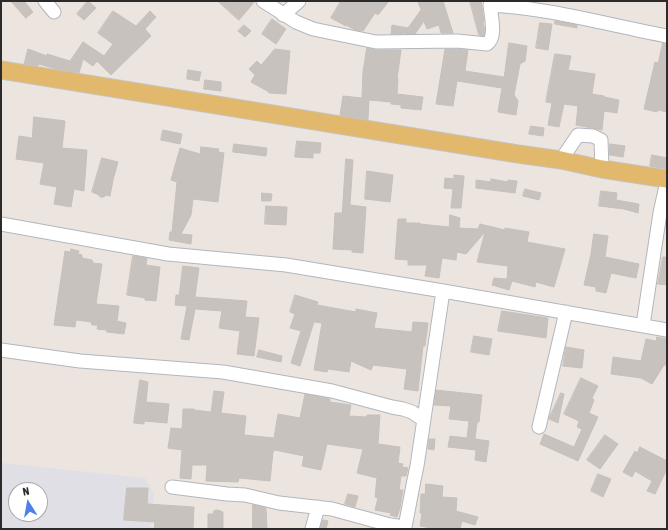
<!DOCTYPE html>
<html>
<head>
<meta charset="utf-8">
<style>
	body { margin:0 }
	#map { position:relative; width:668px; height:530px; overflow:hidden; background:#ece5df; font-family:"Asap Condensed",sans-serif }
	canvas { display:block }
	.frame { position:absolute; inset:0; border:2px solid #2b2b2b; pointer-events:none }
	.north { position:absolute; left:8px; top:482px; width:40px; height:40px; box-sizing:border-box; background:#fff; border:1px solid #aaa; border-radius:50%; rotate:349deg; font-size:11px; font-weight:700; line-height:16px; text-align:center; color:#2b2b2b }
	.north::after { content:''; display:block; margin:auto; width:14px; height:18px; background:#5080e7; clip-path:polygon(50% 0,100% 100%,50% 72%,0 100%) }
</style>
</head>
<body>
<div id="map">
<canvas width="668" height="530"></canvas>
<div class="frame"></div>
<div class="north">N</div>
</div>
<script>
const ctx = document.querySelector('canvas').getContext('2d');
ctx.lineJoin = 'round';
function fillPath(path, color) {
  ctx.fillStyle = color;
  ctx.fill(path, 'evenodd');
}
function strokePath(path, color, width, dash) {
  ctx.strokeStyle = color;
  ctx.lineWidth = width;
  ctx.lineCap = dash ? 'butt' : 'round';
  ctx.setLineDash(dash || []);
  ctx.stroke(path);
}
fillPath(new Path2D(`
	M1,463L145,478L154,494L151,529H1ZM16,490H40V514H16Z`), '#e0dfe5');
const building = new Path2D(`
	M11,1H24L33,12L26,18Z
	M88,1L96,8L84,20L77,14Z
	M218,1H255L239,20Z
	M341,1H389L378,15L375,13L363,31L355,30L346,25V26L331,18Z
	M418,1H443L453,33H441L439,25L427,29L424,21L415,34H405L403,32V34H391L392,25L408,28L421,10Z
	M470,1H481L484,22H483L485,31L484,36L479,35Z
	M113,11L136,26L150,11L156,17L145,29L151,36L111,75L97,61L93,66L83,59L79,73L56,69L39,64L38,66L24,64L28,49L47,56V54L70,61L83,42L104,56L113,44L98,33Z
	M272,19L286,29L276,44L262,34Z
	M555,21L577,25V28L555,24Z
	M540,23L552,24L548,50L536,48Z
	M244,25L251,31L245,37L238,31Z
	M509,43L527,46L525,61L520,64L514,95L518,101L516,115L498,112L502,88L457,81L453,106L436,104L445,49L468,50L465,71L504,77Z
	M663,43L667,44V112L658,110L657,112L644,109L655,62L658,63Z
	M367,48L376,50H401L397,79H398L397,94L423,97L421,110L401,108V105L391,104V102L369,100L368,120L340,115L343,96L362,98L363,72Z
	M275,49L290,51L286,94L269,93V92L251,82L255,75L249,69L257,61L261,65Z
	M555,54L571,56L568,70L595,74L592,94L604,96V97L619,100L617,113L604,111L602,130L576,125L578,106L564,104L559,127L548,125L552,103L546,102Z
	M188,70L201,72L199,81L187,79Z
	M205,80L221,82V91L204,89Z
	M34,117L65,121L62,148L87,150L84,191L74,189L71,207L54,204L57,187L40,184L44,163L16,159L19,136L32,138Z
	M531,126L544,128L543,136L529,134Z
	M163,130L182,134L180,144L161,140Z
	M297,141L321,143L320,153H313V158L295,157Z
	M234,144L267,148L266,156L233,152Z
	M610,144L625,146L623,157L610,155Z
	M201,147L219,149L218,152L224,153L218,202L193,199L191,215L181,234L192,235L191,244L169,240L170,232H172L177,182L171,180L180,148L200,154Z
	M652,155L667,158V169L650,166Z
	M102,158L118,162L113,180L110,196L106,195L104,197H100L99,195L92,192Z
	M346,159L353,160L350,205L366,207L363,253L352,252V250L333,249L335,213H342Z
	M367,171L393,175L390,202L365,199Z
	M454,175L464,176V177L461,208H451L453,189L444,188L445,178L454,179Z
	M491,179L508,182V180L517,181L515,193L476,188V180L491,182Z
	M525,189L541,193L539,200L523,196Z
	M601,191L617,193L616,200L639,204L638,213L624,209L599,206Z
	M262,193L272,194L271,201H262Z
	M266,206L287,207L286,225L265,224Z
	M450,215L460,218L459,228L478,229L480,224L505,230V228L529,232L527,242L565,249L554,287L536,282L535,287L512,281L509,290L492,285L494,278L507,279L508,266L477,262L485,232L466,254L457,252L456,260L442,258L439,278L425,276L427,265H408V260L395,259L398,219H406V223H420V224L449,227Z
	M594,234L608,236L605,257L639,264L636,278L611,273L606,293L596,291V287L584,285L591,254Z
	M71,249L79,251L78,254L82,255V258L92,260L93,263L102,264L96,304L119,306L117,321L126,323L124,334L107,332L106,330L97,329L98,325H92L91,322L76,320L75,327L54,325L65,251L70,252Z
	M133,256L147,258L146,265L160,267L156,301L145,300V298L127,295Z
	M663,257H667V285L658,284Z
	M183,266L199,268L195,297L247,301L245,317L259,318L254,356L237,354L240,331L219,328L222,311L195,309L189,340L181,339L187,306L175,305L176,295H179Z
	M295,295L318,302L317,305L356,312V309L377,313L374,328L412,332L413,322L428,323L425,346H423L418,391L404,389L407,369L373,365L371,370L351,361L349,372L328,369L327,372L314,370L322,323L314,322L300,366L291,363L301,331L290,328L295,314L290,312Z
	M502,311L548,318L546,338L498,331Z
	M474,336L492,339L489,355L471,352Z
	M657,337L667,339V365H664L652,384L641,378L611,374L613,357L641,361L646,339L656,341Z
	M566,347L584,350L582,368L563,366Z
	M259,350L282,356L281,362L257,357Z
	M581,378L598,386L592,398L594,400L589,413L598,417L578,461L540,444L544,434L574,447L582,429L577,427L579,421L564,414Z
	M140,380L148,382L146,402L169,404L167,423L144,421V424L134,423Z
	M436,390L482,395L479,422H477L475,439L489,441L486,462L475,460L476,450L448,447L450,436L467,438L469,421L449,419L451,406L434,405Z
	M214,391L224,392L221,413L246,416L244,435L274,438L278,414L300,418L305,394L330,399V402L351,405L349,416L367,417V415H380L378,444L400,447L398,463L403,464L402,467L408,468L406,476H401L399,490H403L400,508L397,517L390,515L391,513L375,510L378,498L375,497L377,478L357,473L363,449L327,444L321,470L302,466L304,456L275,450L273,452L270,481L239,478L238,482L206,481L207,465H192L191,479L180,478L182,450L168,448L171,428L182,429L183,409H194V410L211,412Z
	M561,393L564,394L558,423L549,419Z
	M605,435L618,444L600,469L587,460Z
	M429,439H435L434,450L428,449Z
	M640,447L667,461V469L655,494L647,491L652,481L635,471L632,477L623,472L635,451L637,453Z
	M598,474L611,479L603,497L591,491Z
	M426,484L443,486L442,497L457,498L456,511L478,517L475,525L462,521L460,529H437L420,526L422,513H420L421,494H425Z
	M127,488H148L147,504L194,507L193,529H154L155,522L124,520Z
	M348,494L358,496L355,507L345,504Z
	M253,505L266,508L267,529H253Z
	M218,510L223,512V529H208V514H213L214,511Z
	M323,520L328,521L326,529H320Z`);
fillPath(building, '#c7c2be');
strokePath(building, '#c7c0b9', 1);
const minor = new Path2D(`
	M45,1L54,12
	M263,1L296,22L313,29L376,42L457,41L487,44C497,37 491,17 490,5C550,8 608,25 667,36
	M283,15L299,1
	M561,160L578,135L593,136L601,140L602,169
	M1,224L168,254L286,265L443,291L667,330
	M643,325L660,213L666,186
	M1,350L80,361L223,372L332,391L392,407L403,409L412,412L424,420
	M539,427L566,312
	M172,487L227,494L245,495L279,503L332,509L390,525L405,527L414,480L417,466L443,291
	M312,529L318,507`);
const major = new Path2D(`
	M1,70L518,154L561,160L602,169L667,179`);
strokePath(minor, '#b2b6bd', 15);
strokePath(major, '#c4c4c4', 19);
strokePath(minor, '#fff', 13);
strokePath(major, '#e2b86d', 17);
</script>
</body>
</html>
